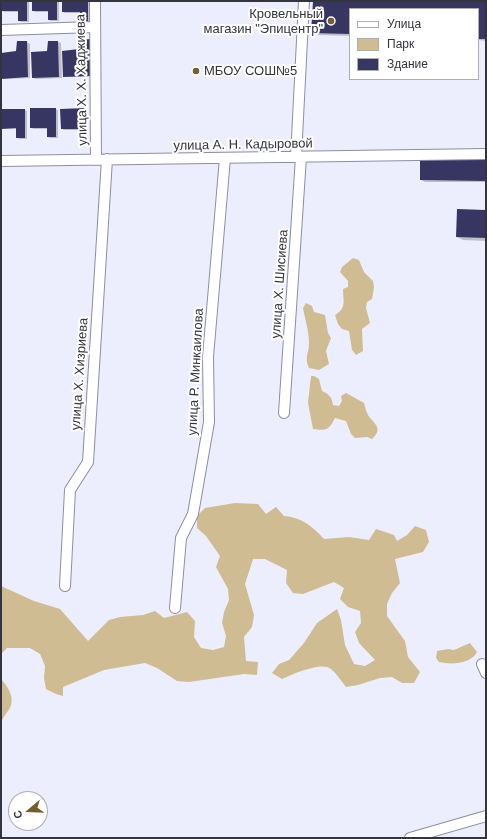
<!DOCTYPE html>
<html>
<head>
<meta charset="utf-8">
<style>
	body { margin:0 }
	#map { position:relative; width:487px; height:839px; overflow:hidden; background:#edeefd; font-family:Arial,sans-serif }
	canvas { display:block }
	.frame { position:absolute; inset:0; border:2px solid #33343d; pointer-events:none }
	.legend { position:absolute; left:349px; top:8px; width:130px; height:72px; box-sizing:border-box; background:#fff; border:1px solid #adaeb1; margin:0; padding:5px 7px; list-style:none; font-size:12px; color:#33343d }
	.legend li { display:flex; align-items:center; gap:8px; height:20px }
	.legend b { width:20px; border:1px solid #adaeb1 }
	.north { position:absolute; left:8px; top:791px; width:40px; height:40px; box-sizing:border-box; background:#fff; border:1px solid #adaeb1; border-radius:50%; rotate:251deg; font-size:11px; font-weight:700; line-height:16px; text-align:center; color:#33343d }
	.north::after { content:''; display:block; margin:auto; width:14px; height:18px; background:#745e2e; clip-path:polygon(50% 0,100% 100%,50% 72%,0 100%) }
</style>
</head>
<body>
<div id="map">
<canvas width="487" height="839"></canvas>
<div class="frame"></div>
<ul class="legend">
<li><b style="height:5px;background:#fff"></b>Улица</li>
<li><b style="height:11px;background:#d0bc93"></b>Парк</li>
<li><b style="height:11px;background:#373561"></b>Здание</li>
</ul>
<div class="north">С</div>
</div>
<script>
const ctx = document.querySelector('canvas').getContext('2d');
ctx.lineJoin = 'round';
function fillPath(path, color) {
  ctx.fillStyle = color;
  ctx.fill(path, 'evenodd');
}
function strokePath(path, color, width, dash) {
  ctx.strokeStyle = color;
  ctx.lineWidth = width;
  ctx.lineCap = dash ? 'butt' : 'round';
  ctx.setLineDash(dash || []);
  ctx.stroke(path);
}
function write(font, color, halo, rows, align = 'center') {
  ctx.font = font + ' Arial,sans-serif';
  ctx.lineWidth = 4;
  ctx.setLineDash([]);
  ctx.textBaseline = 'middle';
  ctx.strokeStyle = halo;
  ctx.fillStyle = color;
  for (const [text, x, y, turn = 0] of rows) {
    ctx.save();
    ctx.translate(x, y);
    ctx.rotate((+turn || 0) * Math.PI / 180);
    ctx.textAlign = isNaN(turn) ? turn : align;
    if (halo) ctx.strokeText(text, 0, 0);
    ctx.fillText(text, 0, 0);
    ctx.restore();
  }
}
fillPath(new Path2D(`
	M353,258L359,260L364,272L373,281L374,287L372,299L367,302L366,308L370,323L362,329L363,351L356,355L352,350L349,331L342,329L338,324L335,315C347,308 343,301 343,289L348,287V281L340,272L342,267Z
	M306,303L312,306L314,312L325,315L328,333L331,338L326,351L329,364L319,370L309,368C304,357 309,354 309,343C309,331 305,319 303,308Z
	M311,376H314L319,379L322,391C329,394 332,397 333,405L339,406L342,401L341,396L346,393L364,403C365,407 366,411 368,415C374,424 384,428 372,439L367,437L355,438L351,434L346,421L335,418C329,430 326,431 313,429L308,403Z
	M235,503L258,504L266,514L276,507L284,516C301,517 312,526 324,539L349,537L369,540L376,529L394,535L397,541L407,535L415,526L426,530L429,542L423,552L395,559L400,583L392,593L387,604V616L405,641L408,657L420,672L414,683H402L392,677L380,678L358,685L346,687C341,681 337,674 331,669C322,661 293,674 282,679L272,673L279,664L289,660L304,643L317,623L337,609L341,620L345,645L354,664L365,666L375,660L359,643L355,632L361,623L360,611L348,607L340,599L344,588L334,582L303,594L293,593L286,583L287,570L265,559H253L245,584L254,615L252,627L244,637L246,661L258,662L257,675L244,674L189,682L177,681L157,668L145,663L104,670L63,687V696L56,694L46,689L44,678L45,666L40,654L30,648H7L1,654V586L34,601L60,609L88,641L109,620L120,617L143,615L155,611L164,618L187,612L195,621L194,637L201,648L213,650L224,647L226,636L222,623L224,612L229,600L228,589L216,567L220,556L206,536L197,528V516L205,508Z
	M470,643L477,652C471,664 451,665 439,662L436,658L437,651L448,649L454,650Z
	M1,679C8,687 15,697 10,708C7,713 3,717 1,722Z`), '#d0bc93');
fillPath(new Path2D(`
	M2,1H29V22H21L19,21V12H5L2,11Z
	M33,1H59V21H51L49,20V12H35L33,10Z
	M63,1H90V21L83,22L81,20V13H65L63,12Z
	M314,1H486V41L478,40V9H350V36L316,35L312,32Z
	M90,40L92,42L93,76L66,77L64,76L80,50Z
	M18,42H27L30,44V78L4,79L1,78V54L17,52Z
	M49,42H58L61,43L62,78L35,79L33,77L48,52Z
	M55,109L58,110V138H50L48,137V129H34L31,128Z
	M86,109L88,111V139H82L80,137V130H64L62,129Z
	M1,110H25L27,111V139H20L17,138V129H3L1,128Z
	M486,159V182H425L421,180Z
	M486,211V241L463,240L457,237Z`), '#0003');
fillPath(new Path2D(`
	M1,1H27V21H18V11H1Z
	M32,1H57V20H48V11H32Z
	M62,1H88V21H80V12H62Z
	M313,1H486V39H478V9H350V34L311,33Z
	M90,39L91,76L63,77L62,51L79,49V40Z
	M17,41H27L28,77L1,79V53L16,51Z
	M48,41H58L59,77L32,78L31,52L47,51Z
	M30,108H56V137H47V128H30Z
	M86,108V138H79L78,129H61L60,109Z
	M1,109H25V138H16V128L1,129Z
	M486,158V181L420,180V159Z
	M457,209L486,210V238L456,237Z`), '#373561');
const minor = new Path2D(`
	M95,1L96,160
	M1,30L95,27
	M296,157L304,1
	M1,161L486,154
	M284,413L301,157
	M65,586L70,490L88,462L107,159
	M175,608L181,538L193,514L209,422L208,357L225,158
	M482,664L486,673
	M410,838L486,816`);
strokePath(minor, '#8d8ea4', 12);
strokePath(minor, '#fff', 10);
for (const [x, y, r, color] of [
	[331,21,4,"#745e2e"],
	[196,71,4,"#745e2e"]
]) {
  const dot = new Path2D();
  dot.arc(x, y, r, 0, 2 * Math.PI);
  ctx.fillStyle = color;
  ctx.fill(dot);
  strokePath(dot, '#fff', 1.5);
}
write('13px', '#33343d', '#fff', [
	["Кровельный",323,14],
	["магазин \"Эпицентр\"",323,29],
	["МБОУ СОШ№5",204,71,"left"]
], 'right');
write('13px', '#33343d', '#fff', [
	["улица Х. Х. Хаджиева",82,80,-91],
	["улица А. Н. Кадыровой",243,145,-1],
	["улица Х. Шисиева",280,284,-86],
	["улица Р. Минкаилова",196,372,-87],
	["улица Х. Хизриева",80,374,-86]
]);
</script>
</body>
</html>
